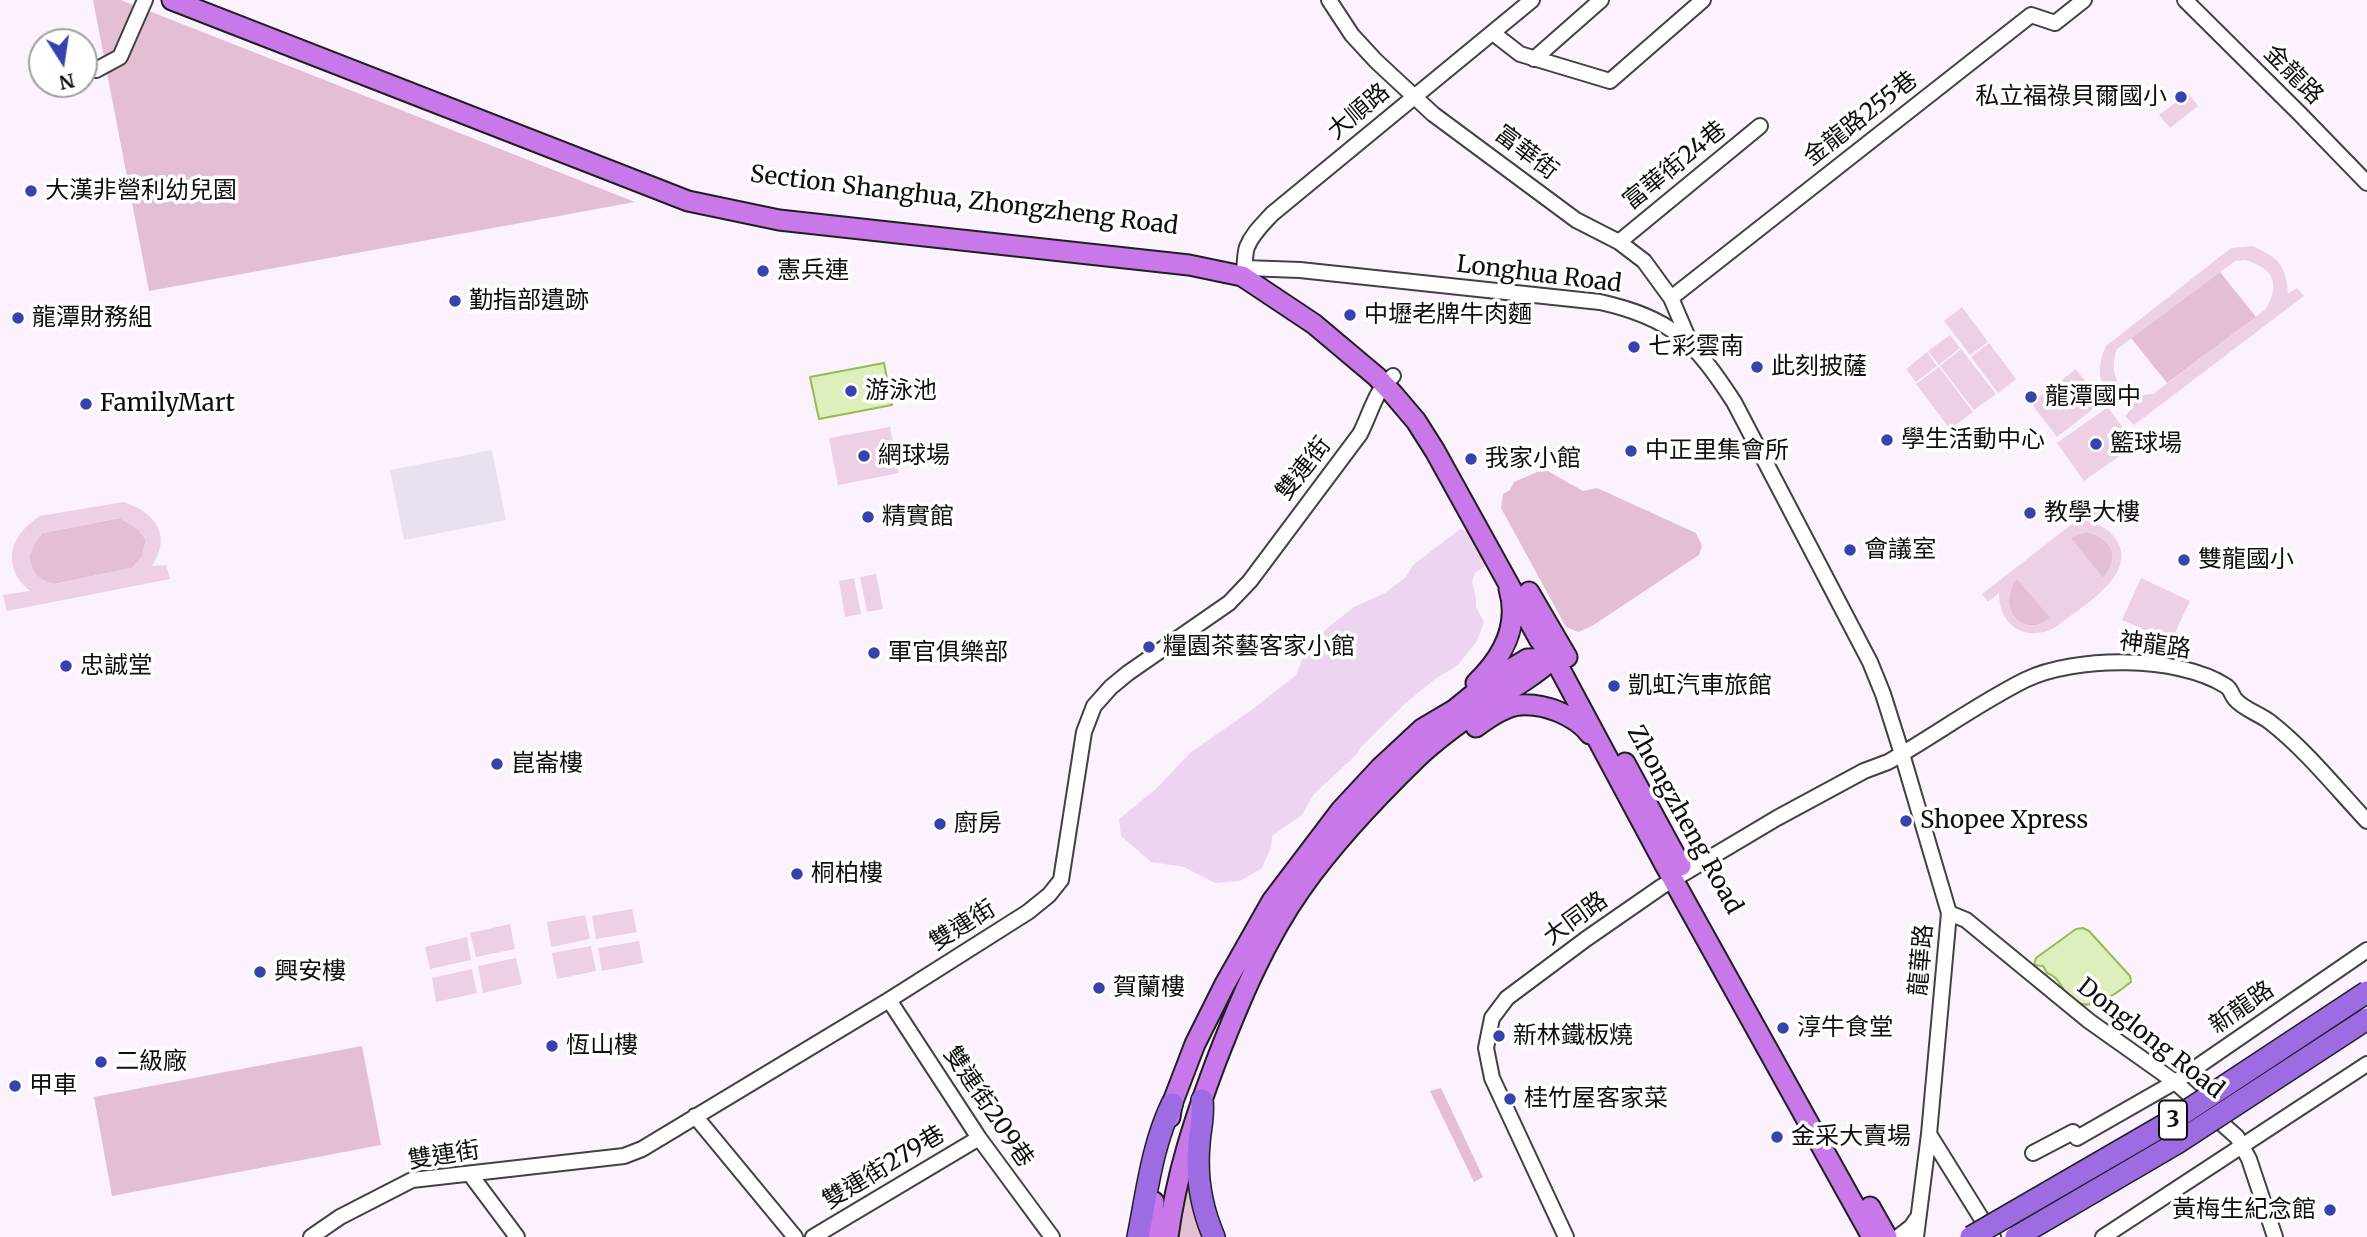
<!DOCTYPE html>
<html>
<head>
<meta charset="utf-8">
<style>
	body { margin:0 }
	#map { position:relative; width:2367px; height:1237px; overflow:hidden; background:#fbf2fd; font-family:Merriweather,serif }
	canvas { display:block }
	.north { position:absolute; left:28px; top:28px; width:70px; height:70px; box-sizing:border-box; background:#fff; border:2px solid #9f9f9f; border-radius:50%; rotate:168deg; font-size:19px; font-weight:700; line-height:28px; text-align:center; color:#0f0f0f }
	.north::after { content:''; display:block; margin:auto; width:24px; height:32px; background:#3842ae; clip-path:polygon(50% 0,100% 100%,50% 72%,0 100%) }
</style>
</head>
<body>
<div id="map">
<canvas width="2367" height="1237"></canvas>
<div class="north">N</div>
</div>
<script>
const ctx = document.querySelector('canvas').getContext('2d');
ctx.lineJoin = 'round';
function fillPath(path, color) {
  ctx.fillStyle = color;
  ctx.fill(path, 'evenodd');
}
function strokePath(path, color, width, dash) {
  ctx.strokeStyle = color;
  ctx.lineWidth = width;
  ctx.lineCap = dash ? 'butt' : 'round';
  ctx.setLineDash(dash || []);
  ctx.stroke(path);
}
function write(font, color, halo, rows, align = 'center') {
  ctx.font = font + ' Merriweather,"Noto Sans TC",serif';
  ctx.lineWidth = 7;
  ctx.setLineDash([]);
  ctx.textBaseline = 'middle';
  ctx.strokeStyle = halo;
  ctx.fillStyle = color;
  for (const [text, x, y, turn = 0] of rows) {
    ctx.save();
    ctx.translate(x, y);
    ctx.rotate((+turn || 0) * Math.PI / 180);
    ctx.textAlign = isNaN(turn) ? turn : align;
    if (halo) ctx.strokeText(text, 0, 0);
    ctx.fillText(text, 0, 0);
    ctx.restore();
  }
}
fillPath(new Path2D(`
	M1460,529L1474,535L1486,554L1484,567L1475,573L1472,582L1476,597V607L1484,622L1477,641L1458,665L1435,679L1407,702L1362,746L1356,755L1314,794L1302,815L1272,836L1271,847L1262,868L1240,881L1215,883L1184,867L1151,862L1121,836L1119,819L1156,789L1191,752L1249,712L1296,675L1303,657L1326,629L1354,607L1385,593L1406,577L1413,565Z`), '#edd5f1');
fillPath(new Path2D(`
	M93,0H121L635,202L149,291Z
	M2220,272L2256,317L2167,383L2131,338Z
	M1544,469L1583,491L1597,488L1696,533L1702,546L1699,555L1592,626L1578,632L1566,627L1501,508L1503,494L1510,490L1514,482Z
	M120,518L138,529L146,540L142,556L132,568L54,584C38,580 32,573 29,557L34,544L42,533Z
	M2086,532C2112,538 2122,557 2103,578L2070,538Z
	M2017,578L2051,618C2022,640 1995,609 2017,578Z
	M362,1046L381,1145L112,1196L94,1097Z
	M1441,1088L1483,1177L1474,1182L1430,1091Z
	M1190,1158L1203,1237H1179L1181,1203Z`), '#e4bfd4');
fillPath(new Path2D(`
	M2188,93L2198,106L2170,128L2159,115Z
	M2253,246C2279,259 2286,264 2288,294L2297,288L2304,296L2134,425L2125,416L2133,407C2102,398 2092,375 2106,346L2231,248ZM2245,260C2273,268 2281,283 2266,309L2153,394C2145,395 2135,396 2128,392C2113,384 2111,363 2117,349L2235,261Z
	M1962,307L1988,342L1970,355L1944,321Z
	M1950,335L1960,348L1939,365L1928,351Z
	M1989,343L2016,379L1998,393L1971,357Z
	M1961,349L1996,394L1974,410L1940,366Z
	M1927,352L1937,366L1916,382L1906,369Z
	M1939,367L1973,412L1950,429L1916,384Z
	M2076,369L2101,403L2057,437L2031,403Z
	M2108,407L2135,445L2084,481L2057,443Z
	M890,427L899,473L838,485L829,438Z
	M124,502C156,513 172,535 152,566L166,565L170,579L7,611L3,595L30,591C0,566 10,535 40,516ZM120,518L138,529L146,540L142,556L132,568L54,584C39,580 31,573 29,557L34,544L42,533Z
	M2094,507L2100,515L2090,523C2102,525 2110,530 2117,541C2138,576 2079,608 2056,627C2027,643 1999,627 1999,593L1988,602L1982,594ZM2086,532C2111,538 2123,557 2103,578L2071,538ZM2017,579L2050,618C2027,639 1994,612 2017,579Z
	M876,574L883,609L867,612L860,577Z
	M854,578L861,614L845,617L839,581Z
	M2141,578L2190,601L2171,641L2122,620Z
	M632,909L637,932L596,939L592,916Z
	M585,915L590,939L551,947L547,922Z
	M510,924L515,949L476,957L470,933Z
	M467,937L471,960L430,969L425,947Z
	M639,941L643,963L602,971L598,948Z
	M591,946L596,971L557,979L552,953Z
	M516,958L522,984L483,993L478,966Z
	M472,969L477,993L436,1002L432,978Z`), '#edd0e4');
fillPath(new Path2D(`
	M492,450L506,520L404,540L390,470Z`), '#eae1ee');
const water = new Path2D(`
	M884,363L892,405L819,419L810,377Z
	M2083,928L2089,931L2130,976L2131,982C2116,994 2085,1018 2068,995C2061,987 2058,976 2047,973L2043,966L2034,965L2036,958L2076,929Z`);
fillPath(water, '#deefbd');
strokePath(water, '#95bd4d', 2);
const minor = new Path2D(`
	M1329,0L1352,35L1376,61L1433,114L1576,220L1619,242L1644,261L1671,298L1689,340
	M2185,0L2300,114L2367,183
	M1493,33L1520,54L1610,81L1703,0
	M1534,59L1601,0
	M96,70L120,57L145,0
	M1619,242L1760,126
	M1245,268L1300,270L1600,302C1672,318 1695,342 1734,402L1870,662L1883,694L1902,754L1949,913L1929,1134L1916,1237
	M1242,276C1246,266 1244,256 1247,247C1252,234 1263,224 1272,214L1532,0
	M1671,298L2031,15L2055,23L2084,0
	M1949,913L1966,920L2089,1021L2175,1082L2237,1137L2249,1159L2275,1237
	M889,1000L979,1138L1052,1237
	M695,1116L795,1237
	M1929,1134L1993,1237
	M2033,1153L2073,1132L2077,1138L2175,1082L2367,950
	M470,1174L517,1237
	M311,1237L340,1217L412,1180L624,1156L642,1149L889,1000L1028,912L1049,895L1061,880L1084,732L1094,706L1111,687L1128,673L1229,603L1250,581L1360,434C1371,413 1375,390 1393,376
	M813,1237L979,1138
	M1566,1237L1492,1078L1486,1048L1492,1018L1507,998L1586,939L1661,887L1777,818L1864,771L1888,762C1934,736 1977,704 2025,680C2075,656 2178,655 2226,686C2231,689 2231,694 2235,699C2243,709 2260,714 2270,722C2306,750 2336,788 2367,821
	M1898,1237L1911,1227L1918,1217
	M2103,1237L2367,1064`);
const major = new Path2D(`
	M172,0L688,201L779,220L1189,265L1242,276L1314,324L1377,377L1393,394L1416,421L1435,451L1539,639L1554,658L1665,865L1872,1237
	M1529,592L1567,657
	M1476,683C1502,658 1520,626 1509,589
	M1476,727C1488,718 1505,706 1520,705C1544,703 1575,715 1590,734
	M1625,763L1681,866
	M1170,1117L1172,1104L1195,1044L1225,984L1272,901L1341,810L1380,768L1422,729L1454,710L1486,684L1527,659L1554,658
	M1870,1207L1887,1237
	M1150,1237L1154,1202
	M1168,1237C1176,1175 1195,1117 1217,1059C1240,1000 1265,940 1301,889C1334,842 1376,798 1417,758C1437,739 1462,721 1484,706C1508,691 1533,677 1554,658`);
const highway = new Path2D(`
	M1202,1100C1204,1116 1200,1128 1199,1144C1196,1176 1201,1207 1214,1237
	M1138,1237C1147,1192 1152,1146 1172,1104`);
strokePath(minor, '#424242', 18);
strokePath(major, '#202020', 23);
strokePath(highway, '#202020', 24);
strokePath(minor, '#fff', 14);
strokePath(major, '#c878e8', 19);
strokePath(highway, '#9d6be2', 21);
const highwayBridge = new Path2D(`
	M1971,1237L2173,1120L2367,992
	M2016,1237L2177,1143L2367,1019`);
strokePath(highwayBridge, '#202020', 24, []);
strokePath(highwayBridge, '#9d6be2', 21);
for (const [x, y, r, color] of [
	[2181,97,7,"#3842ae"],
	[31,191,7,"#3842ae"],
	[763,271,7,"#3842ae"],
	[455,301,7,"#3842ae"],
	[1350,315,7,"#3842ae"],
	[18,318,7,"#3842ae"],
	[1634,347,7,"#3842ae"],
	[1757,367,7,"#3842ae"],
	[851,391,7,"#3842ae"],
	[2031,397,7,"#3842ae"],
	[86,404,7,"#3842ae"],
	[1887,440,7,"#3842ae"],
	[2096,444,7,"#3842ae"],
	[1631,451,7,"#3842ae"],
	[864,456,7,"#3842ae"],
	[1471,459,7,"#3842ae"],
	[2030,513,7,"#3842ae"],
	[868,517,7,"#3842ae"],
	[1850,550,7,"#3842ae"],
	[2184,560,7,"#3842ae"],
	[1149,647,7,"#3842ae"],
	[874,653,7,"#3842ae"],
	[66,666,7,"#3842ae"],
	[1614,686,7,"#3842ae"],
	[497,764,7,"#3842ae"],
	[1906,821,7,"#3842ae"],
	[940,824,7,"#3842ae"],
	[797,874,7,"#3842ae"],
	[260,972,7,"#3842ae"],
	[1099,988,7,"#3842ae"],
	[1783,1028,7,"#3842ae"],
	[1499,1036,7,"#3842ae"],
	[552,1046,7,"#3842ae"],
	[101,1062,7,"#3842ae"],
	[15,1086,7,"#3842ae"],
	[1510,1099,7,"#3842ae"],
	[1777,1137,7,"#3842ae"],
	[2330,1210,7,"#3842ae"]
]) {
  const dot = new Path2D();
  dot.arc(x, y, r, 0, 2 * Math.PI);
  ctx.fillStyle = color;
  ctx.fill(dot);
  strokePath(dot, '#fff', 2.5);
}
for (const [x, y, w] of [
	[2173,1120,28]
]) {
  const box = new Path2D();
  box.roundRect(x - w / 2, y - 19.5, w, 39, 5);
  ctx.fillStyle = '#fff';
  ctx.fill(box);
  strokePath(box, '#0f0f0f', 2);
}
write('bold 23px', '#0f0f0f', null, [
	["3",2173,1120]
]);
write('24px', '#0f0f0f', '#fff', [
	["金龍路",2293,75,45],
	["大順路",1359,112,-40],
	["金龍路255巷",1861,119,-38],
	["富華街",1526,153,37],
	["富華街24巷",1675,166,-39],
	["Section Shanghua, Zhongzheng Road",964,201,7],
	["Longhua Road",1539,275,7],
	["雙連街",1304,469,-52],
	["神龍路",2155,646,7],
	["Zhongzheng Road",1684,820,61],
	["大同路",1576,919,-36],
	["雙連街",963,926,-32],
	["龍華路",1922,960,-85],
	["新龍路",2242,1008,-35],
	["Donglong Road",2150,1039,38],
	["雙連街209巷",988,1107,56],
	["雙連街",444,1156,-9],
	["雙連街279巷",884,1168,-31]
]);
write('24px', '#0f0f0f', '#fff', [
	["私立福祿貝爾國小",2167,97,"right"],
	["大漢非營利幼兒園",45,191],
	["憲兵連",777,271],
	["勤指部遺跡",469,301],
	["中壢老牌牛肉麵",1364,315],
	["龍潭財務組",32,318],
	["七彩雲南",1648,347],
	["此刻披薩",1771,367],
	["游泳池",865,391],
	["龍潭國中",2045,397],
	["FamilyMart",100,404],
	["學生活動中心",1901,440],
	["籃球場",2110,444],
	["中正里集會所",1645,451],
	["網球場",878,456],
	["我家小館",1485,459],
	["教學大樓",2044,513],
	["精實館",882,517],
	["會議室",1864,550],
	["雙龍國小",2198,560],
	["糧園茶藝客家小館",1163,647],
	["軍官俱樂部",888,653],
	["忠誠堂",80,666],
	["凱虹汽車旅館",1628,686],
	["崑崙樓",511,764],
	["Shopee Xpress",1920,821],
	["廚房",954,824],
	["桐柏樓",811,874],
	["興安樓",274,972],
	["賀蘭樓",1113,988],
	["淳牛食堂",1797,1028],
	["新林鐵板燒",1513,1036],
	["恆山樓",566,1046],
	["二級廠",115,1062],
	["甲車",29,1086],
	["桂竹屋客家菜",1524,1099],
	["金采大賣場",1791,1137],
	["黃梅生紀念館",2316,1210,"right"]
], 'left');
</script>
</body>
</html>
